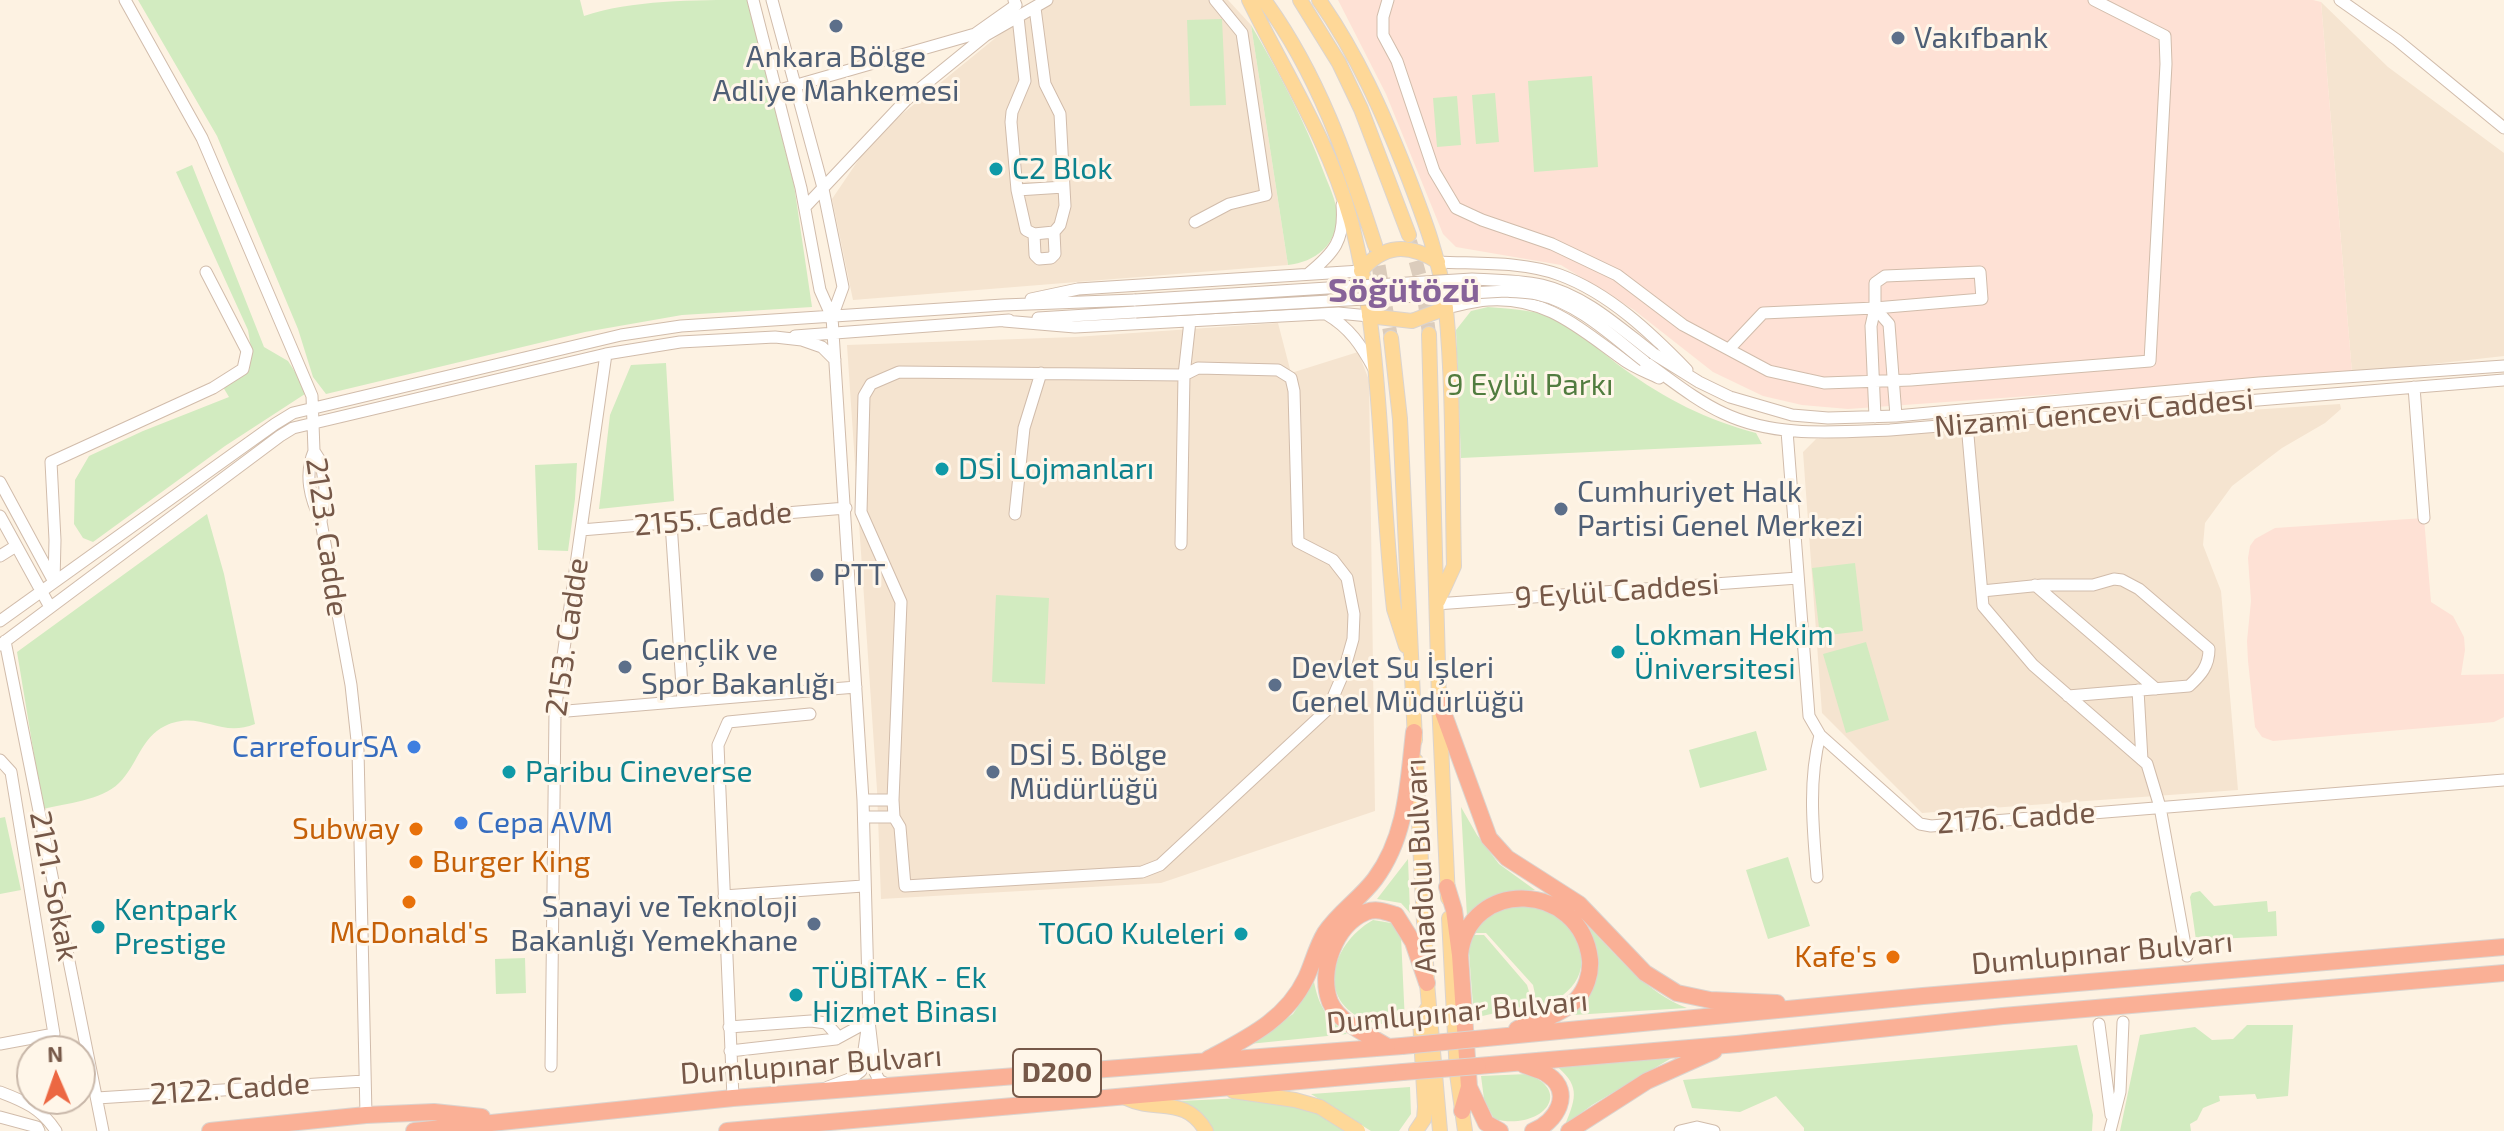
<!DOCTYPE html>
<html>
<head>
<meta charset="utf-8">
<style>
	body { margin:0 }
	#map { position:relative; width:2504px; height:1131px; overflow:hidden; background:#fdf2e2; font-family:"Exo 2",sans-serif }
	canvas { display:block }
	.north { position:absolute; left:16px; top:1035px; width:80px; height:80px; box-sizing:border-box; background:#fff6e9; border:2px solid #c8b7a9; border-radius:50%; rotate:358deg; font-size:22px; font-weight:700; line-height:32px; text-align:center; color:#765848 }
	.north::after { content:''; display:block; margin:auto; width:28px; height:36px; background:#ec6742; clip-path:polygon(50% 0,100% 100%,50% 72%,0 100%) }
</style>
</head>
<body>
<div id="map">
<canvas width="2504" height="1131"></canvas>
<div class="north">N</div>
</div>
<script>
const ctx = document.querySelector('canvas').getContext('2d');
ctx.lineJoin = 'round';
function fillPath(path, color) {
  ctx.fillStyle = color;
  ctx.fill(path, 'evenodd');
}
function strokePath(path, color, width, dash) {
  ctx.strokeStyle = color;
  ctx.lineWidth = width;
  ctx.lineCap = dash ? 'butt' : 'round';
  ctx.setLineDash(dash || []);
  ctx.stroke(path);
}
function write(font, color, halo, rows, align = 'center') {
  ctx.font = font + ' "Exo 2",sans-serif';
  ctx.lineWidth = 6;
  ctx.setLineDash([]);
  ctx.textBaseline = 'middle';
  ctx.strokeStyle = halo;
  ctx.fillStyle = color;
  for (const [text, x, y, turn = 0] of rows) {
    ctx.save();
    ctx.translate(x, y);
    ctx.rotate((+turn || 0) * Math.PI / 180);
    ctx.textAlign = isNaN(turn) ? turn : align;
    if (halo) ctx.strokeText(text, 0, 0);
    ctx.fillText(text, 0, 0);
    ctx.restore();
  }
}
fillPath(new Path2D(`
	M1042,0H1228L1251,25L1288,265L853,300L832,199L874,137Z
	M2321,2L2388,67L2504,153V356L2352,373Z
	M1278,323L1291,373L1358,352L1369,380L1375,811L1161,883L881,899L877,790L847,345L1075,337Z
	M2340,404L2341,409L2325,423L2282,448L2232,486L2205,523L2203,545L2221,591L2238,790L1922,813L1822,713L1803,452L1816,439Z`), '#f5e4d0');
fillPath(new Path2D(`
	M1338,0H2313L2321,2L2352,373L1848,409L1802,405L1763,396L1713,372L1634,310L1561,265L1456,247L1443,234L1386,94Z
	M2424,518L2431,602L2453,616L2464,637L2465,650L2461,675L2504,674V717L2494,722L2273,741L2262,737L2255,727L2248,661L2247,641L2251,601L2248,558L2250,546L2255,539L2275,528Z`), '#fee1d5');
fillPath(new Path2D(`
	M138,0H580L584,16C630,0 696,0 747,0L794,185L812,307L682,315L585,332L326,394L313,377L298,329L217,136Z
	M1222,19L1226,105L1190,106L1187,20Z
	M1251,25C1279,73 1305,121 1324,173C1329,186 1336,200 1337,214C1338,245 1315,262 1288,265Z
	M1592,76L1598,167L1534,172L1528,81Z
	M1495,93L1499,142L1476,144L1472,95Z
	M1457,96L1461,145L1437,147L1433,98Z
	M192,165L264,347L288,361L308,392L225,446L93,542L83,538L74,524L75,480L89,456L143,431L229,397L223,387L249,371L252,354L248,330L176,172Z
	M1488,307C1512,309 1540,310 1561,321C1584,334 1603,354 1624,369C1665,399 1707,420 1756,433L1762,444L1461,458L1456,330L1471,311Z
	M666,363L674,501L599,509L610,415L631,365Z
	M577,463L575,499L568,551L538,550L535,465Z
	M207,514L224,574L255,724C219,739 201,709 165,726C141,737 137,766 119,783C101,801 66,803 43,809L17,652Z
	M1855,563L1863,631L1820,636L1812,568Z
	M996,595L1049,598L1045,684L992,682Z
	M1866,642L1889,720L1846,733L1823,654Z
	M1756,731L1767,770L1700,788L1689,750Z
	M1461,807L1477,835L1499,864L1535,890C1502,892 1492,895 1467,917Z
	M5,817L21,890L0,894V818Z
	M1788,857L1810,926L1768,939L1746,870Z
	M1408,859L1410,913L1401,903L1377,899Z
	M2200,891L2214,906L2267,901L2268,912L2276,911L2277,936L2196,940L2190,897L2192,893Z
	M1520,905C1531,907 1546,908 1556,915C1569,923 1577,936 1580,949C1589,985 1556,1004 1526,1012L1535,994L1533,985L1486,933H1471C1486,918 1498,908 1520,905Z
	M1373,920L1391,923L1401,936L1405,1023C1395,1023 1383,1025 1374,1023C1314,1006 1329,945 1373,920Z
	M1589,927C1618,957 1647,993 1687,1008L1573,1015C1585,1001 1600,977 1598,957C1598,947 1592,936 1589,927Z
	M1474,935H1484L1527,985L1531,998L1525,1006L1474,1018L1468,940Z
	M525,958L526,993L496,994L495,959Z
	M1314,982C1319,1007 1327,1018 1347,1034L1249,1044L1293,1014Z
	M2247,1025H2293L2288,1096L2257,1099L2255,1094L2219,1096L2220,1101L2203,1108L2197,1120L2190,1124L2191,1131H2120L2140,1035L2195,1027L2212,1040L2233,1039Z
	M2077,1045L2093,1115L2092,1131H1804V1128L1776,1096L1740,1112L1692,1108L1683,1080Z
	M1675,1056L1592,1105L1565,1125C1577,1096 1580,1085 1554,1064Z
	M1528,1074C1575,1093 1540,1131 1494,1119L1484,1099L1481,1076Z
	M1410,1087L1411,1114L1399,1131H1371L1311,1094Z
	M1284,1096L1358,1131H1212C1206,1115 1196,1109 1181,1101Z`), '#d2ebc0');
strokePath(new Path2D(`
	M1410,241L1423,288L1429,334
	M1375,245L1391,338`), '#dbccbc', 14, [14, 7]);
const minor = new Path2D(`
	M125,0L202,138L312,396L314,451L321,462L325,488L321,522L351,685L358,750L366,1115
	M753,0L801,188L820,290L832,317L863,800L869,1021L875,1072L879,1080L888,1085
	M772,0L822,184L843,287L832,317
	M1388,0L1383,17V35L1397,61L1434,171L1456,208L1482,220L1552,244L1617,275L1683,325L1769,371L1824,383L1911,380L2150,361L2166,64L2165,36L2094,0
	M2340,0L2397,40L2504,128
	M1018,17L1025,81L1012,112L1011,122L1017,190L1026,230L1034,234L1054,232L1060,225L1065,206L1060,114L1045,84L1035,8
	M776,91L975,34L1016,5L1014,0
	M1017,190L1064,187
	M806,206L906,100L986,35L1047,0
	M1195,222L1229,204L1266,195L1242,33L1215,0
	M1034,234L1035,255L1039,259L1051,258L1055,254L1054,232
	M1438,262C1477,264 1522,261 1560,275C1609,293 1651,333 1687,370
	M1308,274C1334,253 1345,240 1342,205
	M1031,299L1078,289L1361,271
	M1446,308C1460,305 1474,301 1488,300C1545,296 1579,328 1621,358C1632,367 1647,372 1659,378
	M1875,308L1889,324L1896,416
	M1326,314C1350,328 1361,345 1374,369
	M1038,318L1136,312
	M1004,321L1075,327L1338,313L1369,316
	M795,336L1009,320
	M1729,349L1763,313L1875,308L1982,299L1980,272L1885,276L1875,283V308L1871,326L1875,417
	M1654,354L1699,382L1730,397L1792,415L1828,418L1896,416L2259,383L2504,366
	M1644,361C1670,379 1695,400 1723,413C1775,438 1834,432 1890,430L2504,380
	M1198,368L1278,370L1291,378L1294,391L1298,542L1333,560L1347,578L1354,614L1353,639L1343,674L1328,709L1160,865L1142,872L905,886L900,827L894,817L893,800L901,602L861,512L864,396L871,384L899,372L1184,375Z
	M2414,387L2424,518
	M1967,424L1983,606L2033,665L2147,764L2160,807L2187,956
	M1787,431L1809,716L1820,735L1920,824L1931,826L2504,780
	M314,451C304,475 310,498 321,521
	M0,482L53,580
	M1015,514L1024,428L1041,373
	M0,516L50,607
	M671,523L683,701
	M581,530L846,508
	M1181,544L1184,375L1190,321
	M0,556L16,546
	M54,582L55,540L51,462L213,388L243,369L247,351L206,272
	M2035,585L2156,689
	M1982,591L2042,585H2093L2114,579L2122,580L2139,589L2209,649C2209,666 2201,675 2189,686L2068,696
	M1436,604L1798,578
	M0,621L275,424L293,413L621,335L681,326L1003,305L1135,300
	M5,641L103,1131
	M0,645L280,436L293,428L606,354L680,342L775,337L802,340L822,347L835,360
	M2138,690L2142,760
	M555,712L856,687
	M0,760L11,772L54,1034L0,1044
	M863,800H893
	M864,817H894
	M1817,877C1813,829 1808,782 1820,735
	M724,896L863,886
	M2099,1024L2111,1115
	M729,1027L811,1021L826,1023L835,1033L836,1039L869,1021
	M730,1051L836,1039
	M551,1066L555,712L606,354
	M828,1087L852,1078L861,1071L867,1029
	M0,1092C24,1101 42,1109 56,1131
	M97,1098L364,1081
	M733,1098L718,745L728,722L810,714
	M0,1117L37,1127L39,1131
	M1680,1131L1697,1127L1714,1131
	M2110,1131L2120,1092L2123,1022`);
const major = new Path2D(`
	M1249,0C1285,73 1329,141 1351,221C1384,348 1379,481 1394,609L1406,646
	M1264,0C1318,74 1347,158 1375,245
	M1300,0L1339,63L1361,109L1409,235
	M1319,0C1357,54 1383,113 1407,174C1424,218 1441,262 1446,309C1454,394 1452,481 1454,566L1438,601
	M1361,271C1384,244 1408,243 1438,262
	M1369,316L1412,321L1446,308
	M1429,334L1439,701L1448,898
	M1391,338L1400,419L1415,740
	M1416,761L1427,983L1440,1131
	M1449,918L1457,1074L1465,1131
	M1233,1091L1295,1100L1320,1107
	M1126,1098C1157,1113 1185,1095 1206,1131
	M1416,1131L1424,1119L1425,1107L1420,1019L1429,1006`);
const highway = new Path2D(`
	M1439,701L1489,838L1507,858L1579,904L1645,973L1677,993L1710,1000L1777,1003
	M1447,887L1454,910L1460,955L1469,1087L1462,1111
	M1460,955C1468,877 1581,881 1590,960C1591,974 1586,989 1577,999C1562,1015 1536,1021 1517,1029
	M1476,1039L1923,996L2504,947
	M1388,1047C1369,1035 1339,1023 1330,1002C1318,971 1335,925 1366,912C1377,908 1386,912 1396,915L1413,942L1427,983
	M1208,1059C1247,1038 1286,1020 1306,978C1313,963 1316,948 1325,933C1339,912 1360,899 1375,879C1407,836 1408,783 1414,732
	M1524,1065C1531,1068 1542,1070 1548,1075C1574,1092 1556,1123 1533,1131
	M1478,1066L1737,1044L2003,1016L2504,973
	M1469,1087L1486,1123L1500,1131
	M210,1131L366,1115L434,1112L482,1117
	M414,1131L733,1098L1402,1046
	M727,1131L1403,1072
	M1569,1131L1647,1081L1714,1051`);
strokePath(minor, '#d1bcab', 13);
strokePath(major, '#dbd4cf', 16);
strokePath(highway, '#dbd4cf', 18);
strokePath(minor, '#fff', 11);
strokePath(major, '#fed898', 14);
strokePath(highway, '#fab096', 16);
const minorBridge = new Path2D(`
	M1135,300L1472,279C1496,280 1519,280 1542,285C1585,295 1620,328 1654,354
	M1136,312L1506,291C1516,292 1527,292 1537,294C1578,303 1612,336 1644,361`);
const majorBridge = new Path2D(`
	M1320,1107L1358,1131`);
const highwayBridge = new Path2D(`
	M1402,1046L1476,1039
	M1403,1072L1478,1066`);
strokePath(minorBridge, '#d1bcab', 13, []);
strokePath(majorBridge, '#dbd4cf', 16, []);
strokePath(highwayBridge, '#dbd4cf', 18, []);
strokePath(minorBridge, '#fff', 11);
strokePath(majorBridge, '#fed898', 14);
strokePath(highwayBridge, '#fab096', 16);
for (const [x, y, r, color] of [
	[836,26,8,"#5c6f8a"],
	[1898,38,8,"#5c6f8a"],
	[996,169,8,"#0f9aa8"],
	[942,469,8,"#0f9aa8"],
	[1561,509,8,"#5c6f8a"],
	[817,575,8,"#5c6f8a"],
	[1618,652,8,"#0f9aa8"],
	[625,667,8,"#5c6f8a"],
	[1275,685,8,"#5c6f8a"],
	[414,747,8,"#3f7fe0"],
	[509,772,8,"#0f9aa8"],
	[993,772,8,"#5c6f8a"],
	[461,823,8,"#3f7fe0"],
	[416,829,8,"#e8710a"],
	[416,862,8,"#e8710a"],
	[409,902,8,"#e8710a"],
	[814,924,8,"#5c6f8a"],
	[98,927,8,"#0f9aa8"],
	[1241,934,8,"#0f9aa8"],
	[1893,957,8,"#e8710a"],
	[796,995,8,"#0f9aa8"]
]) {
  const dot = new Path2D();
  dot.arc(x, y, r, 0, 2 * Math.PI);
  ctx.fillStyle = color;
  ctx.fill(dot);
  strokePath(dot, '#fff6e9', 3);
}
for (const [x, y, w] of [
	[1057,1073,88]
]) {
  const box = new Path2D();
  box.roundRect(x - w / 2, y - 24, w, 48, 6);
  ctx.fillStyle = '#fff6e9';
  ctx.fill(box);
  strokePath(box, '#765848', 2);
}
write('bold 28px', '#765848', null, [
	["D200",1057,1073]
]);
write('30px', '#4e5e75', '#fff6e9', [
	["Vakıfbank",1914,38],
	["Ankara Bölge",836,57,"center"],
	["Adliye Mahkemesi",836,91,"center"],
	["Cumhuriyet Halk",1577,492],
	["Partisi Genel Merkezi",1577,526],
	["PTT",833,575],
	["Gençlik ve",641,650],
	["Spor Bakanlığı",641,684],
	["Devlet Su İşleri",1291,668],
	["Genel Müdürlüğü",1291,702],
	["DSİ 5. Bölge",1009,755],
	["Müdürlüğü",1009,789],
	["Sanayi ve Teknoloji",798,907,"right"],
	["Bakanlığı Yemekhane",798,941,"right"]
], 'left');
write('30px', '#0d838f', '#fff6e9', [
	["C2 Blok",1012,169],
	["DSİ Lojmanları",958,469],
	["Lokman Hekim",1634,635],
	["Üniversitesi",1634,669],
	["Paribu Cineverse",525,772],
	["Kentpark",114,910],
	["Prestige",114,944],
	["TOGO Kuleleri",1225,934,"right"],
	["TÜBİTAK - Ek",812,978],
	["Hizmet Binası",812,1012]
], 'left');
write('30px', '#517c3f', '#fff6e9', [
	["9 Eylül Parkı",1530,385]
]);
write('30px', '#765848', '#fff6e9', [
	["Nizami Gencevi Caddesi",2094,413,-5],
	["2155. Cadde",713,519,-5],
	["2123. Cadde",327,537,82],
	["9 Eylül Caddesi",1617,591,-4],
	["2153. Cadde",567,637,-82],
	["2176. Cadde",2016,818,-4],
	["Anadolu Bulvarı",1421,866,-93],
	["2121. Sokak",54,886,79],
	["Dumlupınar Bulvarı",2102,953,-5],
	["Dumlupınar Bulvarı",1457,1012,-5],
	["Dumlupınar Bulvarı",811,1065,-4],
	["2122. Cadde",230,1089,-4]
]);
write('30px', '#366cbe', '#fff6e9', [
	["CarrefourSA",398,747],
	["Cepa AVM",477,823,"left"]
], 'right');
write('30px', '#c56008', '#fff6e9', [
	["Subway",400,829],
	["Burger King",432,862,"left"],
	["McDonald's",409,933,"center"],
	["Kafe's",1877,957]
], 'right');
write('bold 34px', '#876399', '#fff6e9', [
	["Söğütözü",1404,291]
]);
</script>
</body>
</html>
